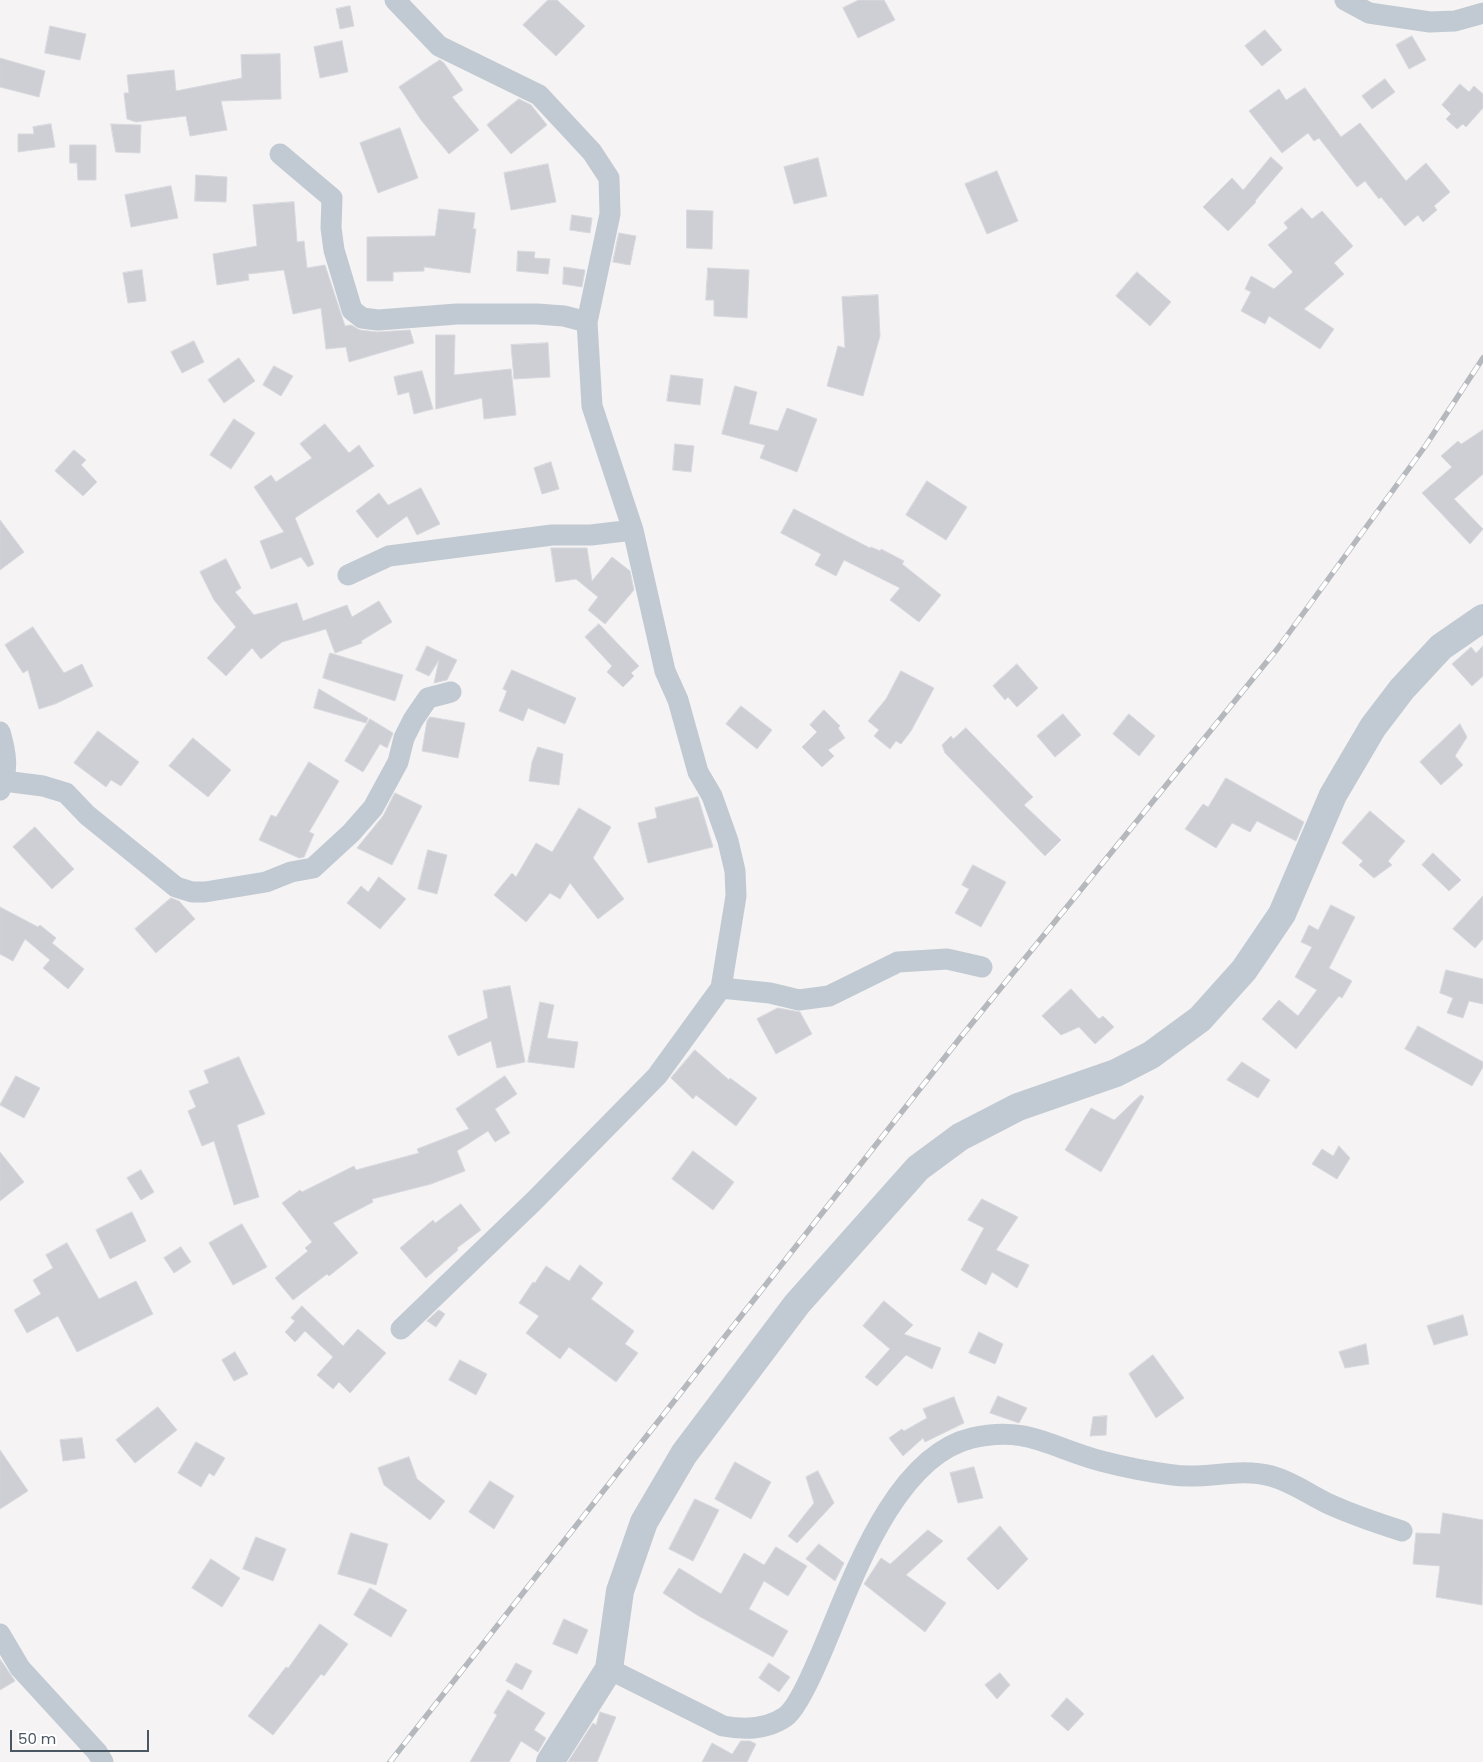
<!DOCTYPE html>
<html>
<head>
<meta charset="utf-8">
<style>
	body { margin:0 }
	#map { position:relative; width:1483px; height:1762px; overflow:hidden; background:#f5f3f3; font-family:Poppins,sans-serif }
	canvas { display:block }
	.scale { position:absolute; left:10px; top:1730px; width:139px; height:22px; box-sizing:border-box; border:2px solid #4a5661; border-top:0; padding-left:6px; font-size:15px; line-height:18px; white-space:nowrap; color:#4a5661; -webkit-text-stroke:4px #fff; paint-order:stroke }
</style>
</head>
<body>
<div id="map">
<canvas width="1483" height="1762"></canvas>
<div class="scale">50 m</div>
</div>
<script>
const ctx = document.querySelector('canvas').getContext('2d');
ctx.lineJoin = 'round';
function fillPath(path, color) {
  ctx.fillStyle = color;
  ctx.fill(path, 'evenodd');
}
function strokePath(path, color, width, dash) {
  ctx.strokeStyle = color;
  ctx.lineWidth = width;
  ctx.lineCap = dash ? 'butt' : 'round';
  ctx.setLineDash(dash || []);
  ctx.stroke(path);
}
const building = new Path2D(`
	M548,0H557L585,26L556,56L523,25Z
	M859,0H884L895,20L858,38L843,8Z
	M350,6L354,26L340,29L336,9Z
	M50,26L86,34L80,60L45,53Z
	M1265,30L1282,50L1262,66L1245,46Z
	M1412,36L1426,60L1409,69L1396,45Z
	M342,41L348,72L320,78L314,47Z
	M280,54L281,99L221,101L227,130L190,136L186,116L136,122L127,119L124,93H129L127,75L174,70L176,91L242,78L241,55Z
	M0,58L45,71L39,97L0,87Z
	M440,60L444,63L463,90L452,97L479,130L449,154L421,120L399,87Z
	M1385,79L1395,92L1372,109L1362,96Z
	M1460,84L1469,92L1474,86L1483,94V108L1466,127L1463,124L1457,129L1446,119L1451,114L1442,105Z
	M1305,88L1341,137L1360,123L1406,181L1426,163L1450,192L1434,206L1437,210L1423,222L1418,215L1405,226L1381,197L1379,199L1365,181L1357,187L1319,138L1314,141L1308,133L1282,153L1249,111L1279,89L1286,100Z
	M519,99L531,105L547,125L511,154L487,125Z
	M51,124L55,147L18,152V134H34L33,127Z
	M111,124L141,125L140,153L116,152Z
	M400,128L418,178L378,193L360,143Z
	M70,145H96V180H78L77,163H70Z
	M1271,157L1283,168L1255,201L1256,202L1228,231L1203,207L1232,178L1243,190Z
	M818,158L827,196L794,204L784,167Z
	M548,164L556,202L511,210L504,173Z
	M997,171L1018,221L987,234L965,184Z
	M196,175L227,177L226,202L195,201Z
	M171,186L178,218L131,227L125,195Z
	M294,202L297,242L304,241L307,268L325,265L345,326L351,325L360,330L377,332L410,330L414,343L349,362L346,347L326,349L321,308L293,314L284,270L248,274L249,280L217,285L213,254L257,246L253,205Z
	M1302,208L1312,219L1322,211L1353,246L1334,263L1344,274L1304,309L1334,329L1320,349L1269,316L1265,324L1241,311L1251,292L1245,289L1251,276L1274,289L1293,272L1268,245L1288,228L1284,223Z
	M439,209L475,213L473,229H476L470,273L424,267V271L393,272V281H367V237L435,236Z
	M687,210L713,211L712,249L687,248Z
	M572,215L592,218L590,233L570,230Z
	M619,233L636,236L630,265L613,262Z
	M518,251L535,252L534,258L550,259L548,274L517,271Z
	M564,267L585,270L582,287L563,284Z
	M708,268L749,270L747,318L714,316V300H706Z
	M142,270L146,301L128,303L123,273Z
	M1137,272L1171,302L1150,326L1116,296Z
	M878,295L880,336L863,396L827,386L838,346L845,348L842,297Z
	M436,335H455L454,375L511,369L516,415L484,419L482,398L436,409Z
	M194,341L204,362L182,373L171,352Z
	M548,343L550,377L514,379L511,345Z
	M239,358L255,381L224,403L208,380Z
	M274,366L293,376L281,396L263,385Z
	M422,371L433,409L414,414L409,392L398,395L394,377Z
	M671,375L703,379L700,405L667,401Z
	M735,386L757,392L749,424L778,431L787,408L817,419L797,472L760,458L765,445L722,434Z
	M234,419L255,433L231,469L210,455Z
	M325,424L349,453L359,445L374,466L295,518L314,564L308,567L301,557L271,569L260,541L284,532L254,487L271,475L276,482L312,458L300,444Z
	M1483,430V474L1454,499L1483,529L1470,544L1422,493L1452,467L1441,456L1458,441L1461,444Z
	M675,444L694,446L691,472L673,470Z
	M74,450L86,460L81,465L97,482L83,496L55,471Z
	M551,462L559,489L542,494L534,468Z
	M927,481L967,507L946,540L906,515Z
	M421,488L440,524L417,535L407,516L377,538L356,511L379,493L388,505Z
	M794,509L870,548L871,547L880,551L881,549L904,561L902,564L941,595L919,622L890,600L900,588L844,560L836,576L815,565L821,554L781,533Z
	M0,520L24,552L0,570Z
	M551,548H587L592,581L612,557L630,571L634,590L605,624L588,610L598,597L576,579L556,582Z
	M226,559L241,588L235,592L254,615L297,603L303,621L347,605L352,617L379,601L392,622L361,641L362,643L335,653L326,629L282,642L261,659L252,648L226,676L207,658L236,627L214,600L200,572Z
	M599,624L639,666L631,673L634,676L623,687L607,672L612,666L585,637Z
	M33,627L64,673L82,664L93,686L55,704L39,709L28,670L23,673L5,645Z
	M427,646L457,660L447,680L434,683L439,660L429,676L416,670Z
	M1483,646V676L1472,686L1452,664L1471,647L1476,653Z
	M330,653L403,675L395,701L323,678Z
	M1017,664L1038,688L1017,707L1008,697L1005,700L993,686Z
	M512,670L576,698L565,724L528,708L523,721L499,711L507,691L503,689Z
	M901,671L934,688L911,731L901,744L896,741L890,749L874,736L879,730L868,721L886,699Z
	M319,689L368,718L366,723L314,708Z
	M741,706L772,730L757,749L726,724Z
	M824,710L840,726L838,728L845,738L828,750L834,756L822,767L802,747L817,732L810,725Z
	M1063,714L1081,735L1055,757L1037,736Z
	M1129,714L1155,736L1139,756L1113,734Z
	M430,717L465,723L458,758L422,751L427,721Z
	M370,719L393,733L387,748L380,744L363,772L345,761Z
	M1460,724L1467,737L1455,756L1463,765L1441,785L1420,762Z
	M966,728L1033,797L1024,805L1061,840L1045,856L945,753L942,745L951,736L953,739Z
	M98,731L139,762L121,786L111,780L106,787L74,763Z
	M193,738L231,770L208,797L169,766Z
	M538,747L563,754L559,785L529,781L532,762Z
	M309,762L339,781L309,832L314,834L304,857L299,858L259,840L271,815L276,817Z
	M1226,778L1304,822L1296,841L1257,821L1250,832L1232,823L1216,848L1185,829L1203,804L1208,807Z
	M395,793L422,806L392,865L357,848L383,816Z
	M698,797L713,847L648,863L638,823L657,818L655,808Z
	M579,808L611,827L593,858L624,899L598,919L570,883L560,899L550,893L526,922L494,895L512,873L516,877L536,843L552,852Z
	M1370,811L1405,841L1388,861L1392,865L1374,878L1359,865L1363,861L1342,843Z
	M35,827L74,869L52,889L13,847Z
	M428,850L447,855L437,894L418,889Z
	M1433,853L1461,880L1449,891L1422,865Z
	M973,865L1006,882L981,927L955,913L969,889L962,885Z
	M379,877L406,899L380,929L347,903L361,886L368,892Z
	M1483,896V939L1475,948L1453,929Z
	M171,898L179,901L195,919L156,953L135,929Z
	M1331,905L1355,917L1329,968L1352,981L1342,998L1339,996L1296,1049L1262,1019L1279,1000L1298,1016L1317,990L1295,977L1312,947L1301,942L1309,925L1318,930Z
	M0,907L38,927L40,925L56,938L52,943L84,969L68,989L43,968L50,960L25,939L13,961L0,954Z
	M1446,970L1483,979V1004L1469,1001L1463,1018L1447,1013L1453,998L1440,993Z
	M510,986L525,1062L497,1068L491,1041L458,1056L448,1036L488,1018L483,991Z
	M1071,989L1099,1019L1103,1016L1114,1027L1095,1044L1079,1027L1061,1035L1042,1016Z
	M540,1002L554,1005L547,1038L578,1042L574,1068L528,1062Z
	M778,1008L800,1012L812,1034L776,1054L757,1019Z
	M1418,1026L1483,1062V1067L1472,1086L1405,1049Z
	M695,1050L729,1080L730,1078L757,1098L736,1126L696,1095L693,1099L671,1078Z
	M239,1057L265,1114L237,1125L259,1197L234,1205L214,1141L202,1146L188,1111L196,1107L189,1091L209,1083L204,1071Z
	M1242,1062L1270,1080L1258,1098L1227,1080Z
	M16,1076L40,1088L24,1118L0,1105Z
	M505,1076L517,1094L495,1109L510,1133L495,1142L488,1131L457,1151L465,1171L431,1184L372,1199L373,1202L333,1223L358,1253L329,1276L327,1274L293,1300L275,1278L308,1251L305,1248L312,1242L282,1203L300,1190L302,1192L354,1166L356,1170L419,1153L417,1149L469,1129L456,1109Z
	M1141,1095L1144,1097L1101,1172L1065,1150L1091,1108L1114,1120Z
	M1339,1146L1350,1158L1337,1179L1312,1164L1322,1149L1333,1156Z
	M693,1151L734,1182L713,1210L672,1179Z
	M0,1152L24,1182L0,1201Z
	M141,1170L154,1192L141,1200L127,1178Z
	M982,1199L1018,1217L996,1250L1029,1265L1017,1288L992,1272L986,1285L961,1270L984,1228L968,1220Z
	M461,1204L481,1230L457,1248L458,1250L426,1278L400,1248L433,1220L435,1223Z
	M132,1212L146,1241L110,1259L96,1230Z
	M242,1224L267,1267L233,1285L209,1243Z
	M67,1243L99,1299L136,1281L153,1314L77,1352L58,1316L27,1333L14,1310L41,1294L33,1280L53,1268L46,1255Z
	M181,1247L191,1262L174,1273L164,1258Z
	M580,1265L603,1283L591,1299L634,1331L625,1344L638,1353L616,1382L569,1347L560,1359L526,1333L539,1316L519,1303L533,1282L535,1283L546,1266L569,1281Z
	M884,1301L913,1325L904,1334L941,1348L932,1369L906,1355L877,1386L865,1377L890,1349L863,1326Z
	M302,1306L343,1346L358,1329L386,1353L350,1393L339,1382L333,1389L317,1375L333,1357L305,1331L295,1342L285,1332L295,1321L291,1318Z
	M439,1310L445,1314L436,1327L427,1321Z
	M1463,1315L1468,1335L1434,1345L1427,1326Z
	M979,1332L1003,1344L995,1364L969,1353Z
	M1366,1344L1369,1364L1345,1368L1339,1352Z
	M235,1352L248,1374L234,1381L222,1360Z
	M1153,1355L1184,1398L1156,1418L1129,1374Z
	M460,1360L487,1374L476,1395L449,1380Z
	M998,1396L1027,1408L1019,1423L990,1413Z
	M954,1397L964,1423L925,1442L923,1438L903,1456L889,1438L902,1429L904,1431L927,1418L923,1409Z
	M158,1407L177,1430L135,1463L116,1440Z
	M1107,1416L1106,1435L1090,1436L1093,1417Z
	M82,1438L85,1458L63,1461L60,1440Z
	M196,1442L225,1458L214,1476L209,1473L201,1487L178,1473Z
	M0,1450L28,1491L0,1509Z
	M409,1457L417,1479L445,1501L430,1520L384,1485L378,1468Z
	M735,1462L771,1482L751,1519L715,1499Z
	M974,1467L983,1498L958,1503L950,1473Z
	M818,1471L834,1503L797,1543L788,1536L814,1503L806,1477Z
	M490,1481L514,1496L494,1529L469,1512Z
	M695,1499L719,1510L693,1561L669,1549Z
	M1443,1513L1483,1520L1482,1605L1436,1597L1440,1566L1413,1564L1416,1533L1440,1534Z
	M1000,1526L1028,1559L998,1590L967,1559Z
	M928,1530L943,1541L906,1575L946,1603L925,1632L864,1584L881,1558L890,1564Z
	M351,1533L388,1544L376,1585L338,1574Z
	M256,1537L286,1549L273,1581L243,1569Z
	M819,1544L844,1563L835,1581L806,1559Z
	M776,1547L807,1566L788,1596L764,1581L749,1609L788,1631L773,1657L697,1615L663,1593L679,1568L721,1594L744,1553L764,1565Z
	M211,1559L240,1578L222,1607L192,1588Z
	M370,1588L407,1610L391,1637L354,1615Z
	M564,1619L588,1630L577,1654L553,1644Z
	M320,1624L348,1644L324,1676L321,1674L273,1735L248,1716L286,1667L288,1668Z
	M0,1659L15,1681L0,1690Z
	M516,1663L532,1671L522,1690L506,1681Z
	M769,1663L790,1677L779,1692L759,1678Z
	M1000,1673L1010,1685L997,1699L985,1685Z
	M508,1690L545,1713L534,1730L546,1738L538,1752L521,1741L509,1762H470L497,1715L494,1713Z
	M1067,1698L1084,1714L1068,1731L1051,1716Z
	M600,1712L616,1717L597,1762H568L593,1723L596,1725Z
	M741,1741H750L756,1744L747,1762H702L712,1743L732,1754Z`);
fillPath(building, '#cdcfd5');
strokePath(building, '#d7d9de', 1);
strokePath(new Path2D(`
	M395,0L439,46L539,95L592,152L609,178L610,214L587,322L592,406L633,530L665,671L678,700L698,772L712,796L728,841L735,871L736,896L721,988L657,1076L534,1201L401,1329
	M1345,0L1369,13L1430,22L1455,21L1483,13
	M280,154L332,198L331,228L334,250L352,310L362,318L378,320L457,314H537L564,316L587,322
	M348,575L389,556L552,535H591L633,530
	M0,732C6,752 9,771 0,790
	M4,781L43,786L66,793L87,815L176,887L192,892H205L266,882L291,872L313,868L351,833L373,808L398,762L404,738L413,720L428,698L451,692
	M721,988L770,993L799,1000L829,996L898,962L947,959L982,967
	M0,1634L20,1668L97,1752L103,1762
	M609,1669L723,1726C744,1730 766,1730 785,1717C797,1709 813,1672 819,1658C849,1590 891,1457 972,1438C1027,1425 1051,1448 1101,1461C1124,1467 1149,1472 1173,1475C1206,1480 1238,1467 1271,1476C1293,1482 1310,1495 1329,1504C1353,1515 1377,1523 1402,1531`), '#c1cad2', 21);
strokePath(new Path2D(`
	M550,1762L609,1669L620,1591L644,1522L684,1454L797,1304L918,1168L960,1137L1018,1107L1116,1073L1151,1055L1200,1019L1244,970L1282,914L1333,795L1373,727L1402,689L1441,647L1483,618`), '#c1cad2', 28);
const rail = new Path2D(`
	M390,1762L960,1038L1278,648L1426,445L1483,358`);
strokePath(rail, '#b5b8bd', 5.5);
strokePath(rail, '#fff', 4, [11]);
</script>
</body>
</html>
